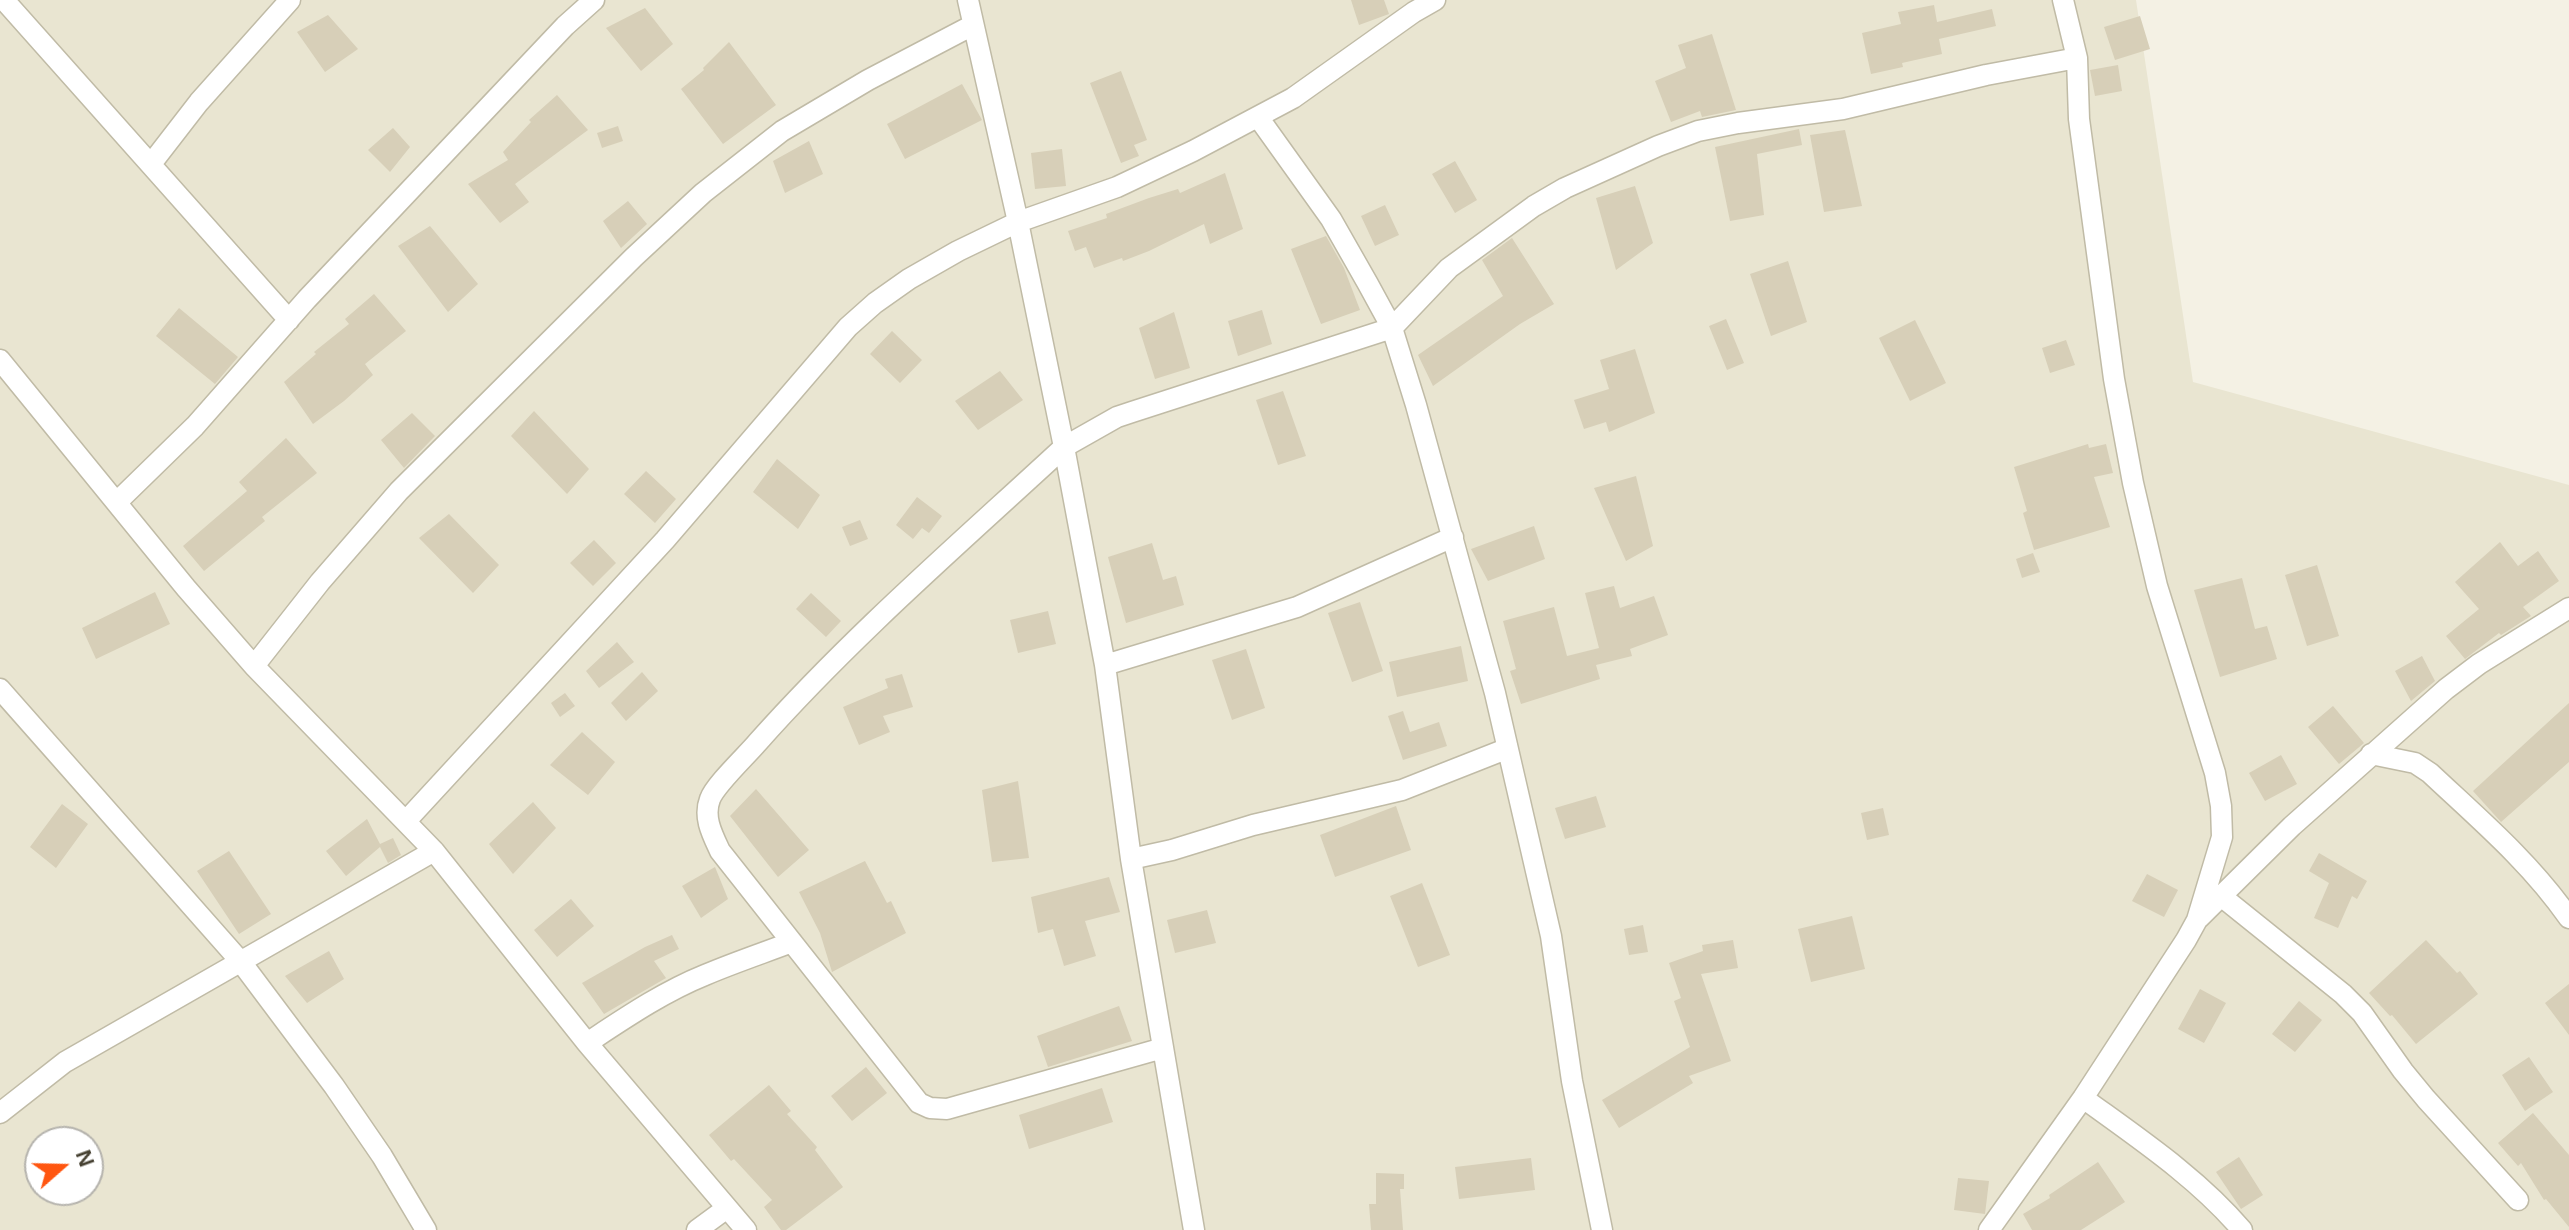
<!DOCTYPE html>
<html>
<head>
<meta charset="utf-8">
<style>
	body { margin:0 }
	#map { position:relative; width:2569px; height:1230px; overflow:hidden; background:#f4f1e4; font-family:Helvetica,sans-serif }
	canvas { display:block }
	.north { position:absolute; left:24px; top:1126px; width:80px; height:80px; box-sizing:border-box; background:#fff; border:2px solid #b5b3ad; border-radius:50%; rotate:70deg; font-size:22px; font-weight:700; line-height:32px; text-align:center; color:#474233 }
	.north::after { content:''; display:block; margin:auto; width:28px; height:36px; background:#ff5610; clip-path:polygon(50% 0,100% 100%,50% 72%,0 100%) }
</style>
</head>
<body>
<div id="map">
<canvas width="2569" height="1230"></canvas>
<div class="north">N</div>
</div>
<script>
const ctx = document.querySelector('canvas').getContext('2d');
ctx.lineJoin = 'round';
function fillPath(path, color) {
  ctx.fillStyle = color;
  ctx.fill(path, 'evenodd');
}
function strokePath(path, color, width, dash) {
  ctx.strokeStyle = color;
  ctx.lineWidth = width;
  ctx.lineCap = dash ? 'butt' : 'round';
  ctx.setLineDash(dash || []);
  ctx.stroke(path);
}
fillPath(new Path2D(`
	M0,0H2136L2193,382L2569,485V1230H0ZM40,1142H88V1190H40Z`), '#e9e5d1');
fillPath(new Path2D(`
	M1351,0H1384L1389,14L1359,25Z
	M1934,5L1937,22L1992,9L1996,26L1939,39L1942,54L1902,63L1903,67L1871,74L1862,33L1901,24L1898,12Z
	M645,8L673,44L641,71L606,28Z
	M328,15L358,49L325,72L297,32Z
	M2140,16L2150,49L2115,60L2104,27Z
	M1712,34L1736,110L1702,117L1700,111L1671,122L1655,81L1686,68L1678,45Z
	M729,42L776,105L723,144L681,89L704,70L703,68Z
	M2118,65L2122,91L2095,96L2090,70Z
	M1121,71L1147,140L1134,145L1139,156L1121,163L1090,83Z
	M962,84L982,120L905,159L887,124Z
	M557,95L588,130L515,184L529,202L500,223L468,184L508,160L503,152L531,122L529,120Z
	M618,126L623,141L602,148L597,133Z
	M393,128L410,147L390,172L368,150Z
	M1799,129L1802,145L1757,154L1764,215L1730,221L1715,147Z
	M1845,130L1862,206L1824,212L1810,135Z
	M809,141L823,174L785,193L773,161Z
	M1062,149L1066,186L1035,189L1031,153Z
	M1455,161L1477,200L1455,213L1432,174Z
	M1225,173L1243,229L1210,244L1204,224L1149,251L1123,261L1122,258L1094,268L1086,247L1075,251L1068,231L1107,218L1106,214L1149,198L1178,189L1180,193Z
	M1635,186L1653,243L1616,270L1596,198Z
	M628,201L647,224L621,248L603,221Z
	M1385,205L1399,235L1375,246L1361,216Z
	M430,226L478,284L448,312L398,246Z
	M1326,236L1344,268L1360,310L1321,324L1291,249Z
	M1512,238L1554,304L1520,324L1433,386L1418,355L1503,296L1482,260Z
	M1788,261L1807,322L1771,336L1750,274Z
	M374,294L406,331L365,364L373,375L344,401L313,424L284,382L316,354L314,352L349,324L345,319Z
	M179,308L238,357L215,384L156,336Z
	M1262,310L1272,344L1238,356L1228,321Z
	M1174,312L1190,368L1155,379L1139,328Z
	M1726,319L1744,363L1727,370L1709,326Z
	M1915,320L1946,383L1910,401L1879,338Z
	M892,331L922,360L900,383L870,354Z
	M2066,340L2075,365L2050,373L2042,348Z
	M1635,349L1655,413L1609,432L1606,422L1584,429L1574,400L1609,389L1600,360Z
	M1000,371L1023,400L978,430L955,401Z
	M1283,391L1306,456L1278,465L1256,400Z
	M534,411L589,469L567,494L511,436Z
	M412,413L435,436L404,468L381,440Z
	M286,438L317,473L262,517L265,521L204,571L183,546L247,491L239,482Z
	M2088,444L2089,448L2106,444L2113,473L2094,477L2110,527L2034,550L2023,513L2027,511L2014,467Z
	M777,459L820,495L798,529L753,492Z
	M646,471L676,499L655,523L624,494Z
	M1636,476L1653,546L1626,561L1594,488Z
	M917,497L942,516L929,533L922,528L913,539L896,525Z
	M449,514L499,565L473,593L419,538Z
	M860,520L868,539L850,546L842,527Z
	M1534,526L1545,559L1488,581L1471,549Z
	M594,540L616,563L593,586L570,563Z
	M2500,542L2518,566L2538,551L2559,581L2523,607L2531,616L2501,635L2499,633L2465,659L2446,636L2479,609L2455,582Z
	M1152,543L1163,580L1176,576L1184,605L1126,623L1108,557Z
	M2033,553L2040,572L2022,578L2016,559Z
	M2317,565L2339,636L2307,646L2285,575Z
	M2242,578L2255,629L2267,626L2277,659L2220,677L2194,590Z
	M1614,586L1620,608L1654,596L1668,635L1630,649L1632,656L1596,665L1600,679L1521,704L1510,671L1516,669L1503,621L1554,607L1567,656L1599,648L1585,593Z
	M155,592L170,624L96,659L82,628Z
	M811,593L841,621L826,637L796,609Z
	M1360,602L1383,671L1352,682L1328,613Z
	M1048,611L1056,644L1018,653L1010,620Z
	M617,642L634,662L599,688L586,671Z
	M1461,646L1468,681L1397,697L1389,662Z
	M1246,649L1265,708L1232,720L1212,660Z
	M2422,656L2435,681L2411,701L2395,671Z
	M642,672L658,691L626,721L611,703Z
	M902,674L913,707L883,716L890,732L859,745L843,707L888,688L885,679Z
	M565,693L575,706L560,717L551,703Z
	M2569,703V762L2501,822L2473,791Z
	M2333,706L2364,743L2339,764L2308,727Z
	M1403,711L1410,732L1439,722L1447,746L1403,760L1388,716Z
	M582,732L615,762L588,795L550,765Z
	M2281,755L2297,784L2265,801L2249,773Z
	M1018,781L1029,858L992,862L982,790Z
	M756,789L809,850L778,877L730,816Z
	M1596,796L1606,827L1565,839L1555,808Z
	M533,802L556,828L513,874L489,844Z
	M62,804L88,824L56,868L30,847Z
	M1396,806L1411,850L1335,877L1320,835Z
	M1883,808L1889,835L1867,840L1861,813Z
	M367,819L380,844L393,838L401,855L388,863L380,847L346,876L326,851Z
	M229,851L271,914L239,934L197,871Z
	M2319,853L2367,881L2357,899L2352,896L2338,928L2314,918L2329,883L2309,871Z
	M865,861L887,903L891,901L906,933L832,972L820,933L799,892Z
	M715,867L728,899L701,918L682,886Z
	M2147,874L2178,890L2164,917L2132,901Z
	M1109,877L1120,912L1085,921L1096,956L1064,966L1053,929L1038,933L1031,897Z
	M1422,883L1450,955L1418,967L1390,896Z
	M571,899L594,926L557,957L534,930Z
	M1207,910L1216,943L1175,953L1167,920Z
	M1852,916L1865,969L1811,982L1798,929Z
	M1643,925L1648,952L1629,955L1624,929Z
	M672,935L679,949L654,961L666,978L604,1014L582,983L645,947Z
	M1733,940L1738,968L1701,974L1731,1061L1689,1076L1693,1083L1619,1128L1602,1100L1690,1047L1674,1001L1681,998L1669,963L1703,951L1702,945Z
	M2426,940L2457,973L2460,971L2478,994L2416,1044L2392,1015L2390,1016L2369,993Z
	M329,951L344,979L307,1003L285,976Z
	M2569,984V1035L2545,1003Z
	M2200,989L2226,1003L2204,1043L2178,1029Z
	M2299,1001L2322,1020L2295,1052L2272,1034Z
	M1119,1006L1132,1041L1048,1067L1037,1036Z
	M2529,1057L2553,1092L2525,1111L2502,1075Z
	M866,1067L887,1093L852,1121L831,1096Z
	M769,1085L791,1111L787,1114L817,1147L815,1150L843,1187L786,1230H781L764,1207L772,1200L734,1159L731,1161L709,1135Z
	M1102,1088L1113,1122L1029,1149L1019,1115Z
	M2533,1113L2569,1155V1227L2546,1199L2544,1200L2521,1163L2518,1166L2498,1143Z
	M2239,1157L2263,1195L2241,1209L2216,1172Z
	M1531,1158L1535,1190L1459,1199L1455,1167Z
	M2098,1162L2125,1202L2081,1230H2032L2023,1214L2050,1198L2049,1195Z
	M1376,1173L1404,1174V1189H1400L1403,1230H1371L1369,1204H1376Z
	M1958,1178L1989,1181L1985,1214L1954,1210Z`), '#d7cfb8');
const minor = new Path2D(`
	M4,0L289,320
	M968,0L1018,222L1064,447L1105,665L1131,859L1194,1230
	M1258,117L1331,219L1368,284L1392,328L1416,405L1495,693L1551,936L1572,1081L1602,1230
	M151,164L199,102L290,0
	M0,360L186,588L254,666L434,851L587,1043L746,1230
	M117,502L195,426L307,299L565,26L594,0
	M1105,665L1297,607L1453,537
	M254,666L320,582L399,491L634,257L703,193L782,131L868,80L973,25
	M0,689L241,962L334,1086L382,1156L426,1230
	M2371,754L2415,763L2430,773C2479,819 2530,862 2569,918
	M406,821L665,540L848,327L875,303L909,279L958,251L1018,222L1117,187L1193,151L1293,98L1414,12L1435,0
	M1131,859L1172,850L1253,825L1402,790L1506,749
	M2221,896L2343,994L2362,1013L2403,1071L2426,1099L2518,1200
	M2199,918L2292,826L2446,689L2479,664L2569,608
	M587,1043C625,1018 663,992 705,975C733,963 763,953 792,942
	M1163,1048L947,1109L930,1108L919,1103L720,851C712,834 703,817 710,799C715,785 746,756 757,743C851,637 960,543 1064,447L1117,417L1132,412L1392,328L1449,268L1534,206L1565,188L1658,146L1698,131L1738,123L1843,109L1986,75L2077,58
	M2083,1098C2138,1138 2198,1178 2242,1230
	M0,1113L65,1062L434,851
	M697,1230L727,1208
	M1989,1230L2083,1098L2186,940L2197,920L2222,837L2221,806L2215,773L2157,586L2133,483L2114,379L2079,119L2077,58L2063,0`);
strokePath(minor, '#c0bba6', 23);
strokePath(minor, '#fff', 20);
</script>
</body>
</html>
